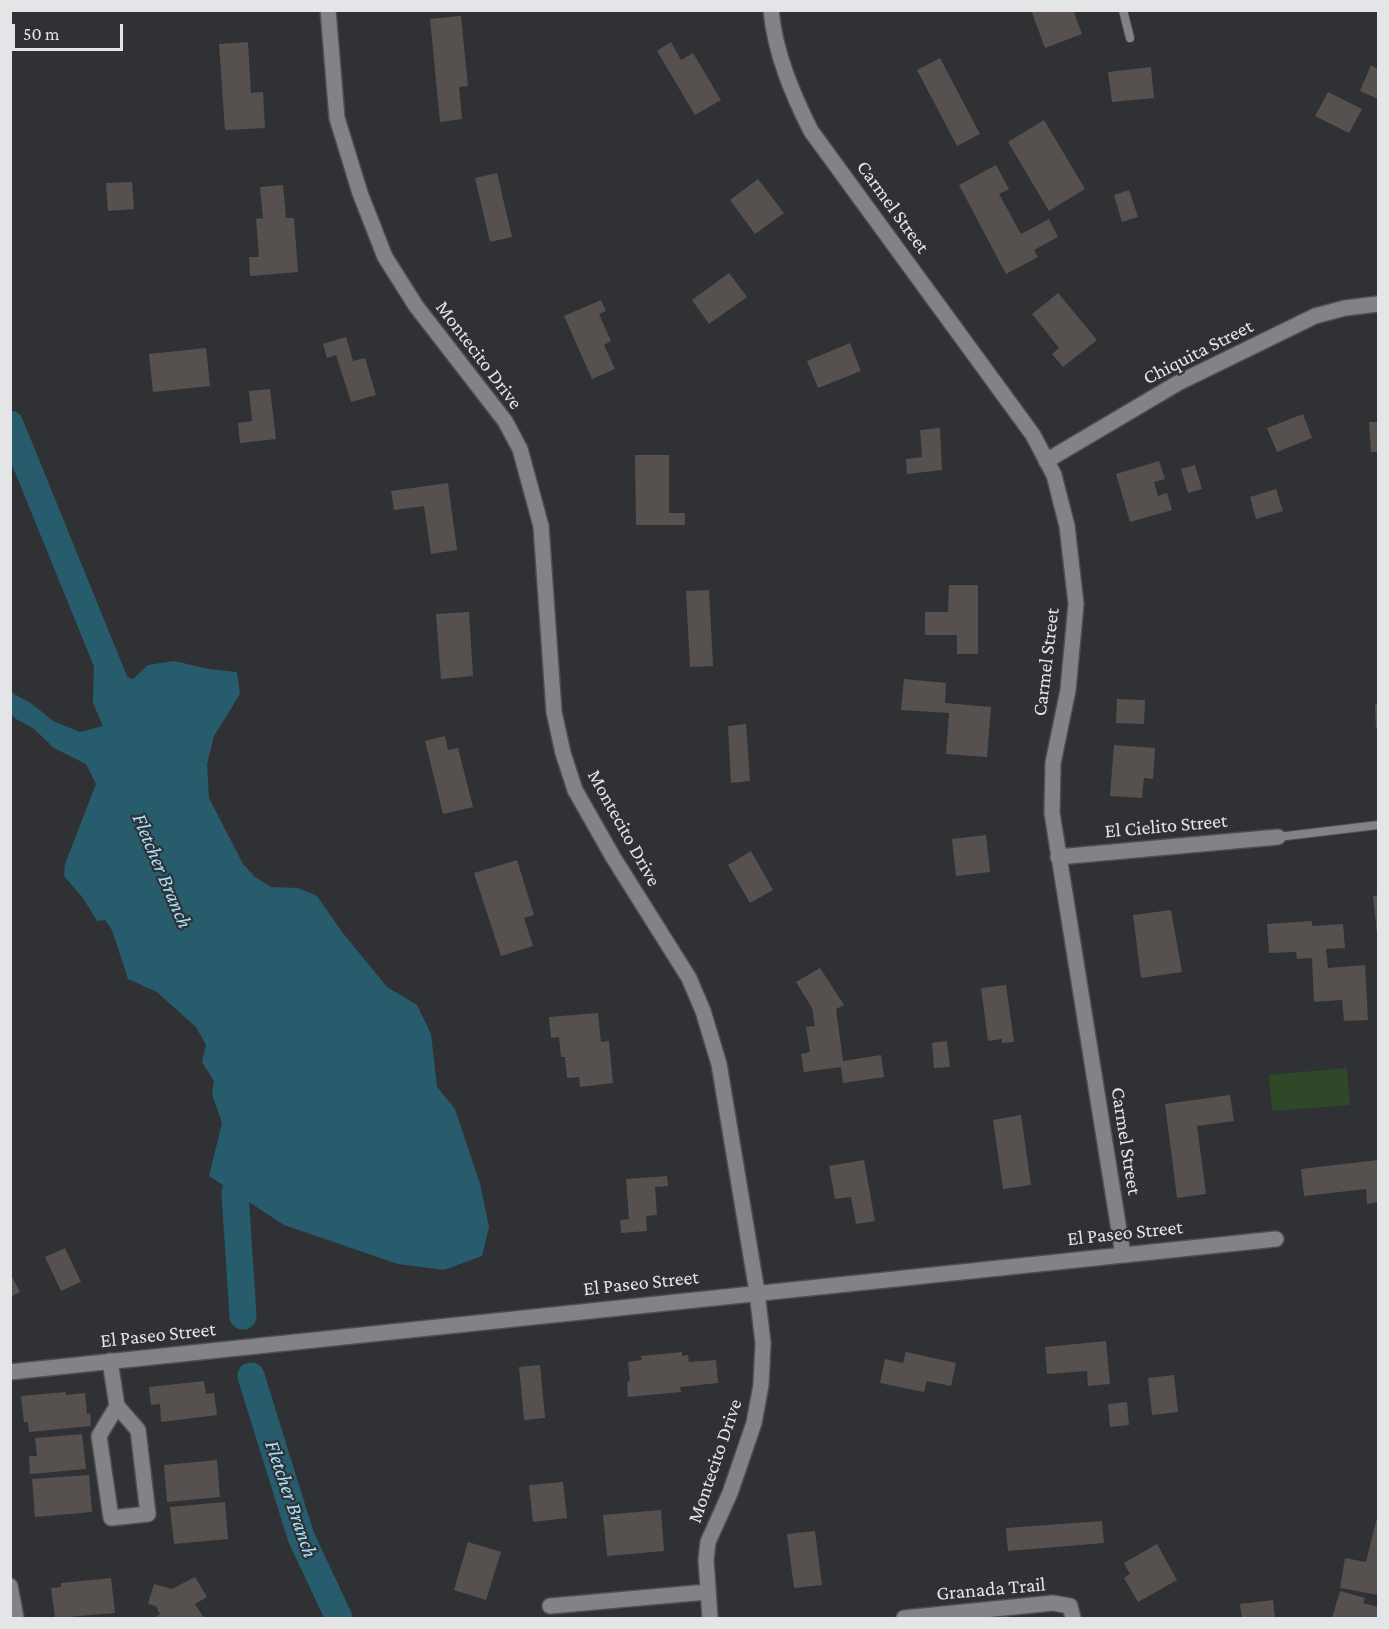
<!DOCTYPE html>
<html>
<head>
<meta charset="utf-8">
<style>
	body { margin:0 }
	#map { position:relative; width:1389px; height:1629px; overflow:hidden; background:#303135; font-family:"Crimson Pro",serif }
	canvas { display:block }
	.frame { position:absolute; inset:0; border:12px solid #e4e5e7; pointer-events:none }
	.scale { position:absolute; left:12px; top:24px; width:111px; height:27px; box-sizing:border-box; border:3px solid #e4e5e7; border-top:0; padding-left:8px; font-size:18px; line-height:21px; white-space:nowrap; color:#e4e5e7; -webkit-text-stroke:4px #303135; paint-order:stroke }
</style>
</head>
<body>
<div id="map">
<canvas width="1389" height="1629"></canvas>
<div class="frame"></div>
<div class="scale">50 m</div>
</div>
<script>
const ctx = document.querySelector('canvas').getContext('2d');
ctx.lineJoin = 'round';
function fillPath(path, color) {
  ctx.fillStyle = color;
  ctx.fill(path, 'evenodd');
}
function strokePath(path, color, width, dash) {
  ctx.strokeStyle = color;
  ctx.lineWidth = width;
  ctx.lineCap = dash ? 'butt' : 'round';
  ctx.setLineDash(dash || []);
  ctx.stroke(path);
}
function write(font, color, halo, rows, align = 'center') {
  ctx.font = font + ' "Crimson Pro",serif';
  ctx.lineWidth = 4.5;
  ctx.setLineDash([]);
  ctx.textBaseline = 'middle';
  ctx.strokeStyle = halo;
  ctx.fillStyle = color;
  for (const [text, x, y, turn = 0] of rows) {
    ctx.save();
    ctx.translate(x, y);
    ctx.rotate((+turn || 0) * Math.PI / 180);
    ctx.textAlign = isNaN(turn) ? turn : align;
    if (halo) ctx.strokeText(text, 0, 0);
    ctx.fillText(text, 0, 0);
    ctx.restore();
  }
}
fillPath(new Path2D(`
	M1347,1068L1350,1105L1272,1111L1269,1075Z`), '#2f4828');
fillPath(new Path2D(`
	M174,661L209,669L237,672L240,694L214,736L207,764L209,798L243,864L255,877L271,887L298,888L317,896L342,932L387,987L417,1005L431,1034L437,1087L455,1109L480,1184L489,1227L482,1256L444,1270L398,1264L284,1225L209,1176L222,1123L212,1094L214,1081L202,1062L206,1045L196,1027L157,992L128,979L112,930L105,920L97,921L83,898L64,876L65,864L96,784L86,764L54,748L33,728L16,719L11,714V692L32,704L53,721L80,732L103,726L93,703L94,663L112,672L133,679L148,665Z`), '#275c6d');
strokePath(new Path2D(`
	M10,424L125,707
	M243,1316L235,1193L253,1160
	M251,1376L301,1537L339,1618`), '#275c6d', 27);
fillPath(new Path2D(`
	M1031,10H1073L1082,34L1045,48Z
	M461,16L468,86L459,87L462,119L440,122L430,19Z
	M248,42L251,93L263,92L265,128L225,130L219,44Z
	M671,42L681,60L693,53L721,100L695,115L657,51Z
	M940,58L980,134L957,146L917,70Z
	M1371,65L1378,69V99L1360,91Z
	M1151,67L1154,98L1112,102L1108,72Z
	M1328,92L1362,109L1349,133L1315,116Z
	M1044,120L1085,189L1049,211L1008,142Z
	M996,165L1009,189L999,194L1021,234L1049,219L1058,237L1034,250L1038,257L1006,274L959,185Z
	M497,173L512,237L490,242L475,178Z
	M758,179L784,213L755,234L730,200Z
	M132,182L134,209L108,211L106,183Z
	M283,185L286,218H294L298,272L250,276L249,257H259L256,219L263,218L260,187Z
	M1129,190L1138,217L1122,222L1114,195Z
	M729,273L747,297L709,324L692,300Z
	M1058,293L1097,340L1063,367L1052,354L1059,348L1032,314Z
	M601,300L606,311L599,314L611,341L604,345L615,369L592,379L564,316Z
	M346,337L353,361L365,358L376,395L351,402L336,355L327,358L323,344Z
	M850,343L861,371L818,388L807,361Z
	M206,348L210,386L153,392L149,354Z
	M270,389L276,439L240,443L238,423L252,421L249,391Z
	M1303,414L1312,438L1277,452L1267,428Z
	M1369,422H1378V452H1371Z
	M940,428L942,470L907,474L906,459L922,457L920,430Z
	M635,455H669V513H685V525H636Z
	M1159,461L1165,479L1154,482L1158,496L1167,493L1172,510L1130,522L1116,474Z
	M1195,465L1202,489L1188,493L1181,469Z
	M448,483L457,550L431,554L424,506L394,510L391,491Z
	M1276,489L1283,511L1256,519L1250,497Z
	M949,585H978V654H957V635H925V612H948Z
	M709,590L713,666L690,667L686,591Z
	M469,612L473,676L441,679L436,614Z
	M904,679L946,683L945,703L991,707L987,757L946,754L949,713L901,710Z
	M1117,699L1145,700L1144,724L1116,723Z
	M1375,704H1378V728H1376Z
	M746,724L750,781L731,783L728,726Z
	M445,736L448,750L458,748L473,807L443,814L425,741Z
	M1114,745L1155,748L1153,779L1144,778L1142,798L1110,796Z
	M986,835L990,872L956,876L952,839Z
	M751,851L773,890L750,903L728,865Z
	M517,860L534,915L524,918L533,946L501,956L474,873Z
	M1378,895V934H1377L1373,896Z
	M1171,910L1182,972L1141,978L1133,915Z
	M1312,921V926L1343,924L1345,948L1326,949L1328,968L1365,965L1368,1020L1344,1021L1342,1000L1314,1002L1312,958L1297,959L1296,952L1269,953L1267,924Z
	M820,968L844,1005L836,1009L843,1061L881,1055L884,1077L843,1083L841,1067L804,1072L801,1054L810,1052L806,1027L815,1026L812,1008L796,982Z
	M1006,985L1014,1042L1002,1043V1039L988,1041L981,988Z
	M598,1013L601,1042L609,1041L613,1083L580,1087L579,1077L567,1078L565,1057H561L559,1037L551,1038L549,1017Z
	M947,1041L950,1067L934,1068L932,1043Z
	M1230,1095L1234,1121L1197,1126L1206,1194L1177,1198L1165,1104Z
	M1021,1115L1031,1185L1003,1189L993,1120Z
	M864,1160L875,1221L856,1224L851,1197L835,1199L829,1166Z
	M1378,1160V1202L1367,1204L1366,1189L1304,1196L1301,1169Z
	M667,1176L668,1186L655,1187L657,1215L646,1216L647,1231L621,1233L620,1220L629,1219L626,1179Z
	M65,1248L81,1282L61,1291L45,1257Z
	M10,1273L20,1292L10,1297Z
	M1106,1341L1110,1384L1088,1386L1087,1371L1047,1374L1045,1347Z
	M682,1352V1356L688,1355L689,1362L716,1360L718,1383L680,1387L681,1392L628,1397L627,1382L630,1381L628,1362L642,1360L641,1356Z
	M906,1352L956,1363L951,1386L927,1381L924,1392L880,1383L885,1359L903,1363Z
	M540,1365L545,1418L524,1420L519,1367Z
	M1174,1375L1178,1412L1152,1415L1148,1378Z
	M204,1381L206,1394L214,1393L217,1415L161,1422L160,1404L151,1405L149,1387Z
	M66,1392V1395L85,1393L87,1414L90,1413L91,1426L29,1432L28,1422H24L21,1396Z
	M1127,1402L1129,1425L1110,1427L1108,1404Z
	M82,1434L86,1469L30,1474L29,1456H37L35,1438Z
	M217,1460L220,1497L167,1502L164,1465Z
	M89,1475L92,1512L35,1517L32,1479Z
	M563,1482L567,1518L533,1522L529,1485Z
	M225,1502L228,1539L174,1544L170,1507Z
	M661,1510L664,1551L607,1556L603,1515Z
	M1378,1514V1595L1340,1588L1345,1558L1366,1562Z
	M1102,1521L1104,1543L1008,1551L1006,1528Z
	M815,1531L822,1585L794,1588L787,1534Z
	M468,1542L501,1552L486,1600L454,1590Z
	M1157,1544L1177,1580L1138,1602L1124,1578L1130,1574L1124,1563Z
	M195,1577L207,1597L195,1604L204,1618H157L156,1617L160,1614L156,1606L148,1604L154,1584L172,1589Z
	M111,1578L115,1613L55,1618L51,1588L61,1587V1583Z
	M1340,1591L1365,1598L1363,1603L1378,1607V1618H1332Z
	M1273,1600L1275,1618H1242L1240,1604Z`), '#56514f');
const service = new Path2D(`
	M1123,10L1130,38
	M1278,837L1378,825`);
const minor = new Path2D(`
	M328,10L337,118L360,193L385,257L416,306L505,421L520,449L541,526L554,712L563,753L575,790L613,857L689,978L703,1011L719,1064L757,1292L763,1343L761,1385L754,1423L730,1493L708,1542L706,1560L710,1618
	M771,10C775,53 792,93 811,131L1033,435L1054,475L1067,526L1076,604L1068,690L1053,763L1052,813L1123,1255
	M1046,461L1178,383L1315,316L1345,308L1378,304
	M1058,857L1278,837
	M110,1361L117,1406L138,1430L148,1514L111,1518L99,1436L117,1406
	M10,1372L1276,1239
	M10,1586L16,1618
	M550,1606L707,1592
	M904,1618L1053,1603L1070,1606L1073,1618`);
strokePath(service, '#4d4e52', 10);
strokePath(minor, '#4d4e52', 18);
strokePath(service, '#818387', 8);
strokePath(minor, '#818387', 15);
write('20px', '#e4e5e7', '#303135', [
	["Carmel Street",893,207,54],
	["Chiquita Street",1198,352,-27],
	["Montecito Drive",479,355,53],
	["Carmel Street",1046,662,-83],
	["El Cielito Street",1166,826,-5],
	["Montecito Drive",624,828,61],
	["Carmel Street",1126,1141,81],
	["El Paseo Street",1125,1233,-6],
	["El Paseo Street",641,1283,-6],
	["El Paseo Street",158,1335,-6],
	["Montecito Drive",715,1461,-71],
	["Granada Trail",991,1589,-5]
]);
write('italic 21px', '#a4e6fe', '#303135', [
	["Fletcher Branch",162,871,67],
	["Fletcher Branch",291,1499,71]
]);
</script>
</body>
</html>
